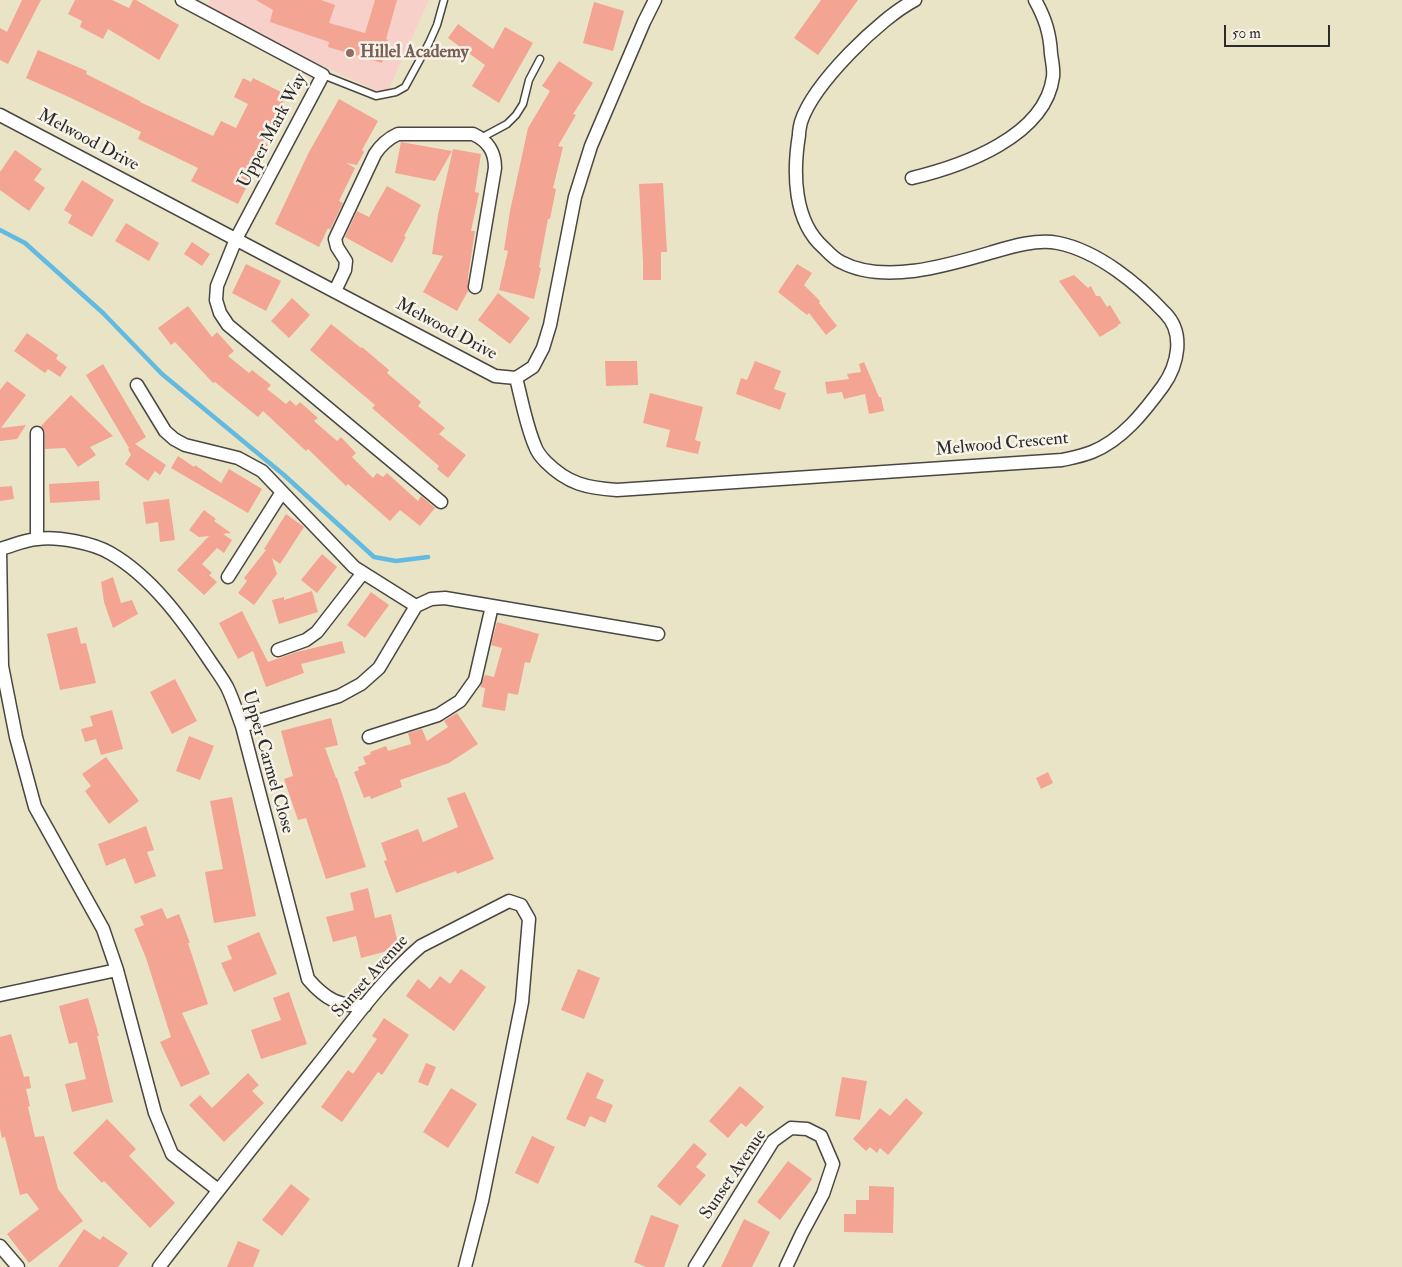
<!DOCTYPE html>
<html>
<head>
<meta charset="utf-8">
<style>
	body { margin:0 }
	#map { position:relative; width:1402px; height:1267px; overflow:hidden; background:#eae4c6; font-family:"IM FELL Double Pica",serif }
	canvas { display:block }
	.scale { position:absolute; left:1224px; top:25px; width:106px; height:22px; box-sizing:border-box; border:2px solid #2b2b2b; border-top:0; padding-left:6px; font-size:15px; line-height:18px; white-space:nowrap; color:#2b2b2b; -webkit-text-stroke:4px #f7f3e8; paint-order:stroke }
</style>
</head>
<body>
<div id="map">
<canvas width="1402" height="1267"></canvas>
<div class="scale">50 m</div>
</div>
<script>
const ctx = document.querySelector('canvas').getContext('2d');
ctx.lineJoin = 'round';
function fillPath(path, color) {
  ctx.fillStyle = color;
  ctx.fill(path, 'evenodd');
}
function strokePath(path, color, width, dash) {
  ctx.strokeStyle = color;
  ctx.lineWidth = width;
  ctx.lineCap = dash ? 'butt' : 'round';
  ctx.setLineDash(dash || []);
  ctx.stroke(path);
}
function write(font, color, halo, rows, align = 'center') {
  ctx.font = font + ' "IM FELL Double Pica",serif';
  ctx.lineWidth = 5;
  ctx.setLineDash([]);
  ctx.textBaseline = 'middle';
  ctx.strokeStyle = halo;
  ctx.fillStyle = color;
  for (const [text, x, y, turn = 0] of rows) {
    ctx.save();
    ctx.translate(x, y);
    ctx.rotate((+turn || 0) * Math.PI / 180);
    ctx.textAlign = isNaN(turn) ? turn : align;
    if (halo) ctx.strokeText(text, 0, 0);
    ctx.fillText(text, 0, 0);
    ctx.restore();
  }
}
fillPath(new Path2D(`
	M210,0H429L386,95L205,12Z`), '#f7d0ca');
strokePath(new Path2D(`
	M0,230L25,243L103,313L162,374L284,475L374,557L396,561L428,557`), '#63bae0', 4.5);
fillPath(new Path2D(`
	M22,0H41L8,64L0,60V28L7,32Z
	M75,0H112L129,8L133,0H136L179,25L159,60L108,29L103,39L80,27L82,21L68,14Z
	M256,0H321L335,5L329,23L365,33L375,0H397L386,39L388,40L382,63L328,47L329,42L270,22L273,10Z
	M821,0H858L818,55L794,38Z
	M594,2L624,11L613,51L583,43Z
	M458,24L493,49L505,27L533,43L499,103L472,86L485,65L448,38Z
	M38,50L87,71L86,74L140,101V102L213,136L221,121L236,128L248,104L234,97L243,78L251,82L253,78L287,95L263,142L268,144L238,204L191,181L198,168L138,139L141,132L71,98L26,78Z
	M559,61L593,83L573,114L576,115L558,146L563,147L553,188L556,189L550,219H548L539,267L541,268L534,299L499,290L508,251L504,250L510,211L528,128L550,91L542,86Z
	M339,99L378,121L362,150L364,152L357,165L346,163L355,168L339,201L343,203L330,230L328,228L319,247L275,224L309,152Z
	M401,142L452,151L435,181L395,173Z
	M453,149L481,154L475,192L479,193L471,231H475L468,277V291L457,311L423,292L443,256L432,254L438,215Z
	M15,150L42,169L34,180L45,188L29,211L0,190V172Z
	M82,180L114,200L92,237L68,223L72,215L64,210Z
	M663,183L667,252H661V280H643V262L639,184Z
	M387,186L421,205L404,236L406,237L392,263L345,237L357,211L369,217Z
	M126,223L159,243L149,261L115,241Z
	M192,242L210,254L202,266L184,254Z
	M246,264L281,281L266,311L232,293Z
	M797,264L812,273L804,285L820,301L819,303L837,326L826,335L809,313L807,315L778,292Z
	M1074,275L1088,288L1091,286L1096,296H1100L1107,307L1110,305L1121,323L1118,325V326L1100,337L1059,281Z
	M498,293L530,318L510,344L478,320Z
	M292,298L310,315L289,338L271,321Z
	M188,306L212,337L217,332L234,351L228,356L249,373L252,370L271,385L267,389L286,404L290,400L296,406L300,402L318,418L314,421L337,441L341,437L356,453L352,457L373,478L377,473L383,477L387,473L418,501L421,496L435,508L420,526L400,510L390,521L348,484L346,486L308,449L306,451L263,411L258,417L215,382L213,383L175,342L171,345L158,328Z
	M331,324L361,348L362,347L389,370L387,373L421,402L418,406L445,428L439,434L466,455L448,478L437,469L439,466L372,408L375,405L310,350Z
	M27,333L58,355L56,359L67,367L60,377L48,369L45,373L14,351Z
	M605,361H637L638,385L606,386Z
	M755,361L781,371L774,389L786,393L780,410L736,394L741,378L747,380Z
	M864,362L879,397H881L884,411L869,414L865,394L844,399L842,392L827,394L825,382L849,379L847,374L861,372L859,364Z
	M103,364L146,437L135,444L166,465L160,475L155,471L148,481L125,464L131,455L128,449L132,446L129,448L86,375Z
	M7,381L26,395L1,428L26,425L17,439L0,441V390Z
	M650,393L703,407L695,440L701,442L698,454L666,447L670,430L643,423Z
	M71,395L113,436L90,447L96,455L78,467L65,448L45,449V433L41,426Z
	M178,456L194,467L195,465L221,483L229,469L262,489L248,513L171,468Z
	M99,481L100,500L50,503L49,484Z
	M12,486L14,499L0,501V487Z
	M169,499L175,540L160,542L158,522L146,524L143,502Z
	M204,510L216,519L214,521L231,533L223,534L232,540L224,553L217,548L202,564L212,573L209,575L217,582L204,595L177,570L209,536L199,537L189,530Z
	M286,514L304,527L280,564L272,558L277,574L254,605L238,593L247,581L244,578L266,550L264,549Z
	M322,554L337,567L317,593L301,580Z
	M113,577L121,603L132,600L138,614L113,628L104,602L101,582Z
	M312,591L318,612L279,624L272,600L284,597V600Z
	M371,592L389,605L365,638L347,625Z
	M242,611L268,662L297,652L342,641L345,653L301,664L304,673L266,687L253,651L238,659L219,623Z
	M497,622L539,634L530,663L525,662L518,695L508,693L505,711L482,707L485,688L480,687L485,675L494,677L502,648L491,645Z
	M77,627L81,644L86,643L96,683L60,690L47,634Z
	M175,679L197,721L172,734L150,692Z
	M112,710L123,749L101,755L96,739L85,742L81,729L93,726L90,716Z
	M457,713L478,744L449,763L400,780L402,787L371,799L370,796L364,798L354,772L359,770L358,767L366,764L363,757L371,754L370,752L386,746L388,751L411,744L408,733L422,729L427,741L448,727L444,721Z
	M331,718L338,745L325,748L336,778H337L366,867L326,879L306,818L298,820L284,779L293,776L281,731Z
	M189,736L214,746L200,780L176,771Z
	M106,757L139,801L109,824L85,791L91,786L82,774Z
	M1048,772L1053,783L1041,789L1036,778Z
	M465,792L494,859L457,874L456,871L396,893L384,861L387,860L381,843L418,829L423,842L458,827L447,798Z
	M232,797L256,916L214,923L205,872L223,869L210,801Z
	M146,826L154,850L147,852L156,876L135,884L125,858L106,866L98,844Z
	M368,888L375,918L391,914L399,948L361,958L356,936L333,942L326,917L354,910L350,893Z
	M162,908L167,919L179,914L190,943H188L208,1004L182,1013L210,1074L181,1087L160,1042L171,1037L146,958L134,929L144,925L140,916Z
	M259,932L277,974L234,992L221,963L232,959L227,946Z
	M461,969L486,987L454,1031L406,996L418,979L430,989L440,976L450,984Z
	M578,969L600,978L584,1019L561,1010Z
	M289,992L307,1044L261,1059L251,1030L281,1020L273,998Z
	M88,998L99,1036H97L113,1102L72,1112L65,1084L86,1079L77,1042L69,1044L59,1006Z
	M384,1018L409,1035L382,1075L378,1072L342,1122L321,1107L348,1070L353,1074L377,1039L372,1036Z
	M11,1034L24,1077L29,1076L31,1088L26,1089L30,1106L28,1107L35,1137L44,1136L58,1189L83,1221L29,1263L7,1234L39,1209L27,1193L20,1195L5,1137L2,1138L0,1129V1037Z
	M426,1063L436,1067L428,1086L418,1082Z
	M587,1072L604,1080L596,1098L613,1105L605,1123L590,1116L585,1127L566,1119Z
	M248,1073L259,1085L252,1091L264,1103L224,1142L189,1105L200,1095L212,1108Z
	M842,1077L867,1081L860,1120L835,1116Z
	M740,1086L764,1107L746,1127L741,1123L728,1138L709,1121Z
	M451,1088L477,1104L448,1148L423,1132Z
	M906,1098L923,1113L888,1155L880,1148L877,1153L870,1147L866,1151L853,1139L880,1108L890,1116Z
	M107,1119L136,1149L129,1156L175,1203L150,1228L104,1181L102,1183L73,1153Z
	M532,1136L555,1147L538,1184L515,1173Z
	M694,1143L707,1154L696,1167L706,1175L680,1206L657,1186Z
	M788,1161L812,1179L780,1220L757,1202Z
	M291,1184L310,1199L282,1236L262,1220Z
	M869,1186L894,1187L893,1233L844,1232V1214H856V1200H869Z
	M651,1215L679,1225L664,1267H646L634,1262Z
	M744,1219L770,1232L752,1267H721Z
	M84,1229L100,1240L103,1236L128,1253L118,1267H58Z
	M238,1241L260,1250L253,1267H227Z`), '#f4a492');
const service = new Path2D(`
	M323,75L376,96L396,92L405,87L429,43L437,25L444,0
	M481,138L507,124L516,115L523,104L529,80L540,59`);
const minor = new Path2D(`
	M182,0L323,75L236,239L217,286L216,300L220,313L228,325L441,502
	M0,115L495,376L516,378L533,367L543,348L550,325L575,197L591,146L644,22L655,0
	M912,178C962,166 1045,137 1053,77C1054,70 1052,61 1051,54C1050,33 1045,18 1035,0
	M335,291L345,270L346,261L337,247L335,239L375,154C381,145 387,139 398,134H473C488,141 495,151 495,168L475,287
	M516,378C522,401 526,425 535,446C537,452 542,458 546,462C568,484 587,488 617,490L1062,460C1071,458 1082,456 1092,452C1122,440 1144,412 1163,386C1178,365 1185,333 1165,313C1138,284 1098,251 1058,243C1037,239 1013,246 993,252C949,265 884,285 841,262C834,259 829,253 824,248C793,221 793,172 799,135C799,131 800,126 801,122C813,84 880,18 915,0
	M137,385L165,431L174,439L185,445L238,458L262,471L354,567L416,606
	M37,539V433
	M0,549L2,666L16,737L35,807L103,929L117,970L155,1113L172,1154L218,1190
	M0,549C12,546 24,540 37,539C57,536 93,543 110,553C152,577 184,622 210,661C216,670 222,678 227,687C233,699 237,713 242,726L308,979C326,1000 339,1006 365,1006
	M228,577L282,492
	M278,650L306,640L317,632L362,574
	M242,726L339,696L361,684L379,668L416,606L431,599L445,598L658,634
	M369,737L438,715L460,701L475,680L492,606
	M0,995L117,970
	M0,1246L18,1267
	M159,1267C211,1199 264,1133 317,1066C349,1026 382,979 421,946L509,901L521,905L529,919L522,1002L482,1201L465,1267
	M695,1267L773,1141L791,1128L807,1129L821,1136L833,1164L823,1194L802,1233L786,1267`);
strokePath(service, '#484742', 9);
strokePath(minor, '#484742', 15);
strokePath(service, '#fff', 6);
strokePath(minor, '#fff', 12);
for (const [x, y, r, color] of [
	[350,53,5,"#8d6e63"]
]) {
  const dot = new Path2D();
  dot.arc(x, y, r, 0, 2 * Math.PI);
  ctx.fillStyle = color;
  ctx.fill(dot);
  strokePath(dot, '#f7f3e8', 2);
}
write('bold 18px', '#785e54', '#f7f3e8', [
	["Hillel Academy",360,53]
], 'left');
write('18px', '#2b2b2b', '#f7f3e8', [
	["Upper Mark Way",273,131,-62],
	["Melwood Drive",88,141,28],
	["Melwood Drive",446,330,28],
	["Melwood Crescent",1002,445,-5],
	["Upper Carmel Close",267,762,74],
	["Sunset Avenue",371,977,-48],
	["Sunset Avenue",734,1175,-56]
]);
</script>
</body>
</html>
